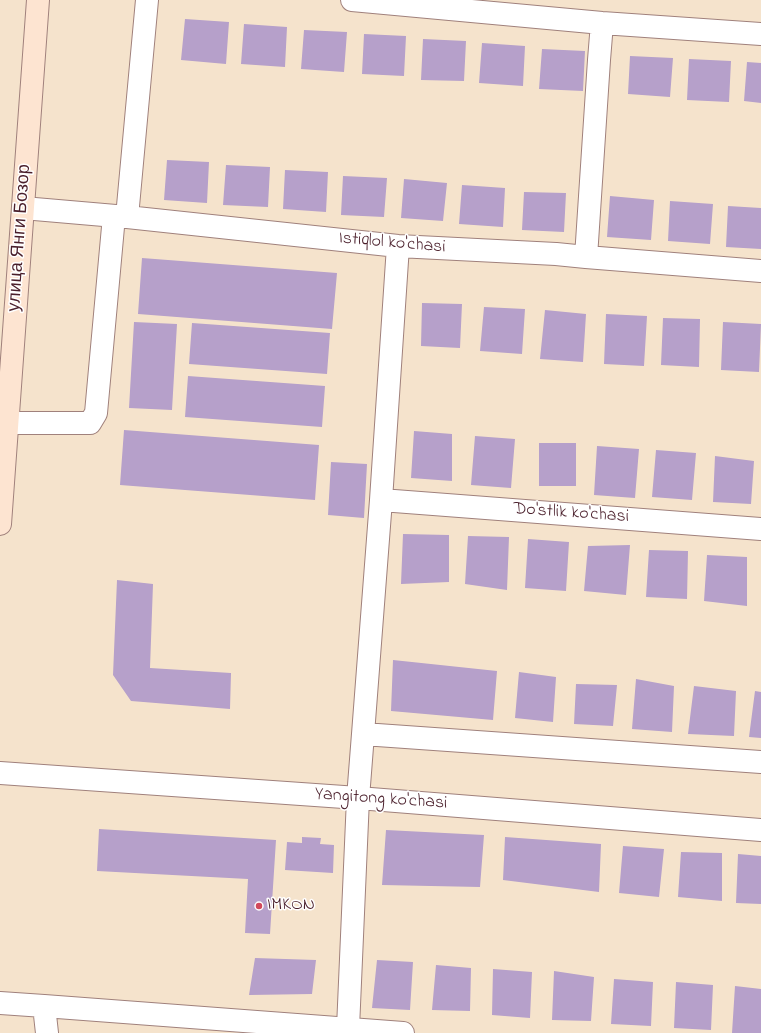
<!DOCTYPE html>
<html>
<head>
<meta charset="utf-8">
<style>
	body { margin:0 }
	canvas { display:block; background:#f5e3cc }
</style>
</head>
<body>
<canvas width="761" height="1033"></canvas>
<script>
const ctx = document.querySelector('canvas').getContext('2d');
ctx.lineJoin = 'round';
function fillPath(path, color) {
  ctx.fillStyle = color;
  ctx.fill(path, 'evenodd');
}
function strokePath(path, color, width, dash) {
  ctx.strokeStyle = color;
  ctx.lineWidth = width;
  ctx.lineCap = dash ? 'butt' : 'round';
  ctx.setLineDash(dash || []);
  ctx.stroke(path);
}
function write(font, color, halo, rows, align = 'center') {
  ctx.font = font + ' "Indie Flower",sans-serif';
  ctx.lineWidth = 3;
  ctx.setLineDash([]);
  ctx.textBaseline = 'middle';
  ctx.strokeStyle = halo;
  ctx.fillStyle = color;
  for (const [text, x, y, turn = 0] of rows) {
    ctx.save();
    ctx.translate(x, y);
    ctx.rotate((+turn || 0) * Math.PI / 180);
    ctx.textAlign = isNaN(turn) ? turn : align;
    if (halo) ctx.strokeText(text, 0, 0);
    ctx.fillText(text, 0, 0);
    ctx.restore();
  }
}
fillPath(new Path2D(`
	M185,19L229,22L226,64L181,60Z
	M244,24L287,27L285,67L241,64Z
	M304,30L347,32L344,72L301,69Z
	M364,34L406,36L404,76L362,74Z
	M423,39L466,41L464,81L421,80Z
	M482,43L525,46L523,86L479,83Z
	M542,49L585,51L583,91L539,89Z
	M630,56L673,58L670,97L628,94Z
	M689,59L731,61L729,102L687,100Z
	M747,62L761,63V103L744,101Z
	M167,160L209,162L207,203L164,200Z
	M226,165L270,167L268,207L223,205Z
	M285,170L328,172L326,212L283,209Z
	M343,176L387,178L384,217L341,215Z
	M404,179L447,183L443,221L401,218Z
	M462,185L505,188L503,227L459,224Z
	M524,192L566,193L564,232L522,230Z
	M610,196L654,200L651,240L607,237Z
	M670,201L713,204L710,244L668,241Z
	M728,206L761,208V249L726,247Z
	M142,258L337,273L332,329L138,314Z
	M422,303L462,304L460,348L421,346Z
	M484,307L525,309L522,354L480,351Z
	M545,310L586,314L583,362L540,359Z
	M606,314L647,316L644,366L604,364Z
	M663,318L700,319L699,367L661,365Z
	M134,322L177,324L172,410L129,408Z
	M723,322L761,324L759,372L721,370Z
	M192,323L330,333L327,374L189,364Z
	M188,376L325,386L322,427L185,417Z
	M124,430L319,445L315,500L120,485Z
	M414,431L452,434V481L411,478Z
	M475,436L515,439L511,488L471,485Z
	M539,443H576V486H539Z
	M597,446L639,449L635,498L594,495Z
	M656,450L696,453L692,500L652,497Z
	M715,456L754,461L751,504L713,502Z
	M331,462L367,464L364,518L328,515Z
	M403,534L449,535V582L401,584Z
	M468,536L509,537L507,590L465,584Z
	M528,539L569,542L566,591L525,588Z
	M630,545L626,595L584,591L588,546Z
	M649,550L688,551L687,599L646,597Z
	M707,555L747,557V606L704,601Z
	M117,580L153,584L150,668L231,673L230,709L131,701L113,675Z
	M393,660L497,671L493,720L391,711Z
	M519,672L556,677L553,722L515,718Z
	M636,679L674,686L672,732L632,729Z
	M576,684L617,685L613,726L574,724Z
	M694,686L736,691L734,736L688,734Z
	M755,691L761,692V738L749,737Z
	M99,829L276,840L270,934L245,933L248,879L97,871Z
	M386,830L484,835L480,887L382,885Z
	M302,837L321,838L320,844L334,845L333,873L285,870L287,842L302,843Z
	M505,837L601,844L599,892L503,880Z
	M623,846L664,849L659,897L619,893Z
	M681,852L722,853V901L678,897Z
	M738,854L761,856V904L736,903Z
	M255,958L316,960L312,994L249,995Z
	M377,960L413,962L410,1010L372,1008Z
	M436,965L471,968L470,1011L432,1010Z
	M493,969L532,972L530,1018L492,1015Z
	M554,971L594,977L591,1021L552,1020Z
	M614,979L653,982L651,1026L611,1024Z
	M676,982L713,985L711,1030L674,1028Z
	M735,986L761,989V1033H732Z`), '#b6a0ca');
const street = new Path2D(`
	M352,0L602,23L761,34
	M23,208L127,217L398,246L556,254L586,257L761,271
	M127,217L147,0
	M586,257L599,60L602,23
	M7,423H90L96,413L114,216
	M381,500L761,529
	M363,734L761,762
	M0,773L358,798L761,830
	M0,1003L44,1006L47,1033
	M44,1006L403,1033
	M348,1028L358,798L363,734L381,500L398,246`);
const secondary = new Path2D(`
	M0,524L38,0`);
strokePath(street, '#a0817c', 24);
strokePath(secondary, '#a0817c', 24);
strokePath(street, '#fff', 22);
strokePath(secondary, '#fde4d1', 22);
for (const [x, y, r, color] of [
	[259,906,4,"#d1495b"]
]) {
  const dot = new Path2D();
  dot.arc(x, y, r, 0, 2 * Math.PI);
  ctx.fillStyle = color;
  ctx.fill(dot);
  strokePath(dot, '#fff', 1.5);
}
write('18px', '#4a1f2b', '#fff', [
	["улица Янги Бозор",21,238,-86],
	["Istiqlol ko'chasi",392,244,5],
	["Do'stlik ko'chasi",571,514,4],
	["Yangitong ko'chasi",381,800,4]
]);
write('18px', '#4a1f2b', '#fff', [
	["IMKON",267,906]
], 'left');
</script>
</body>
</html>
